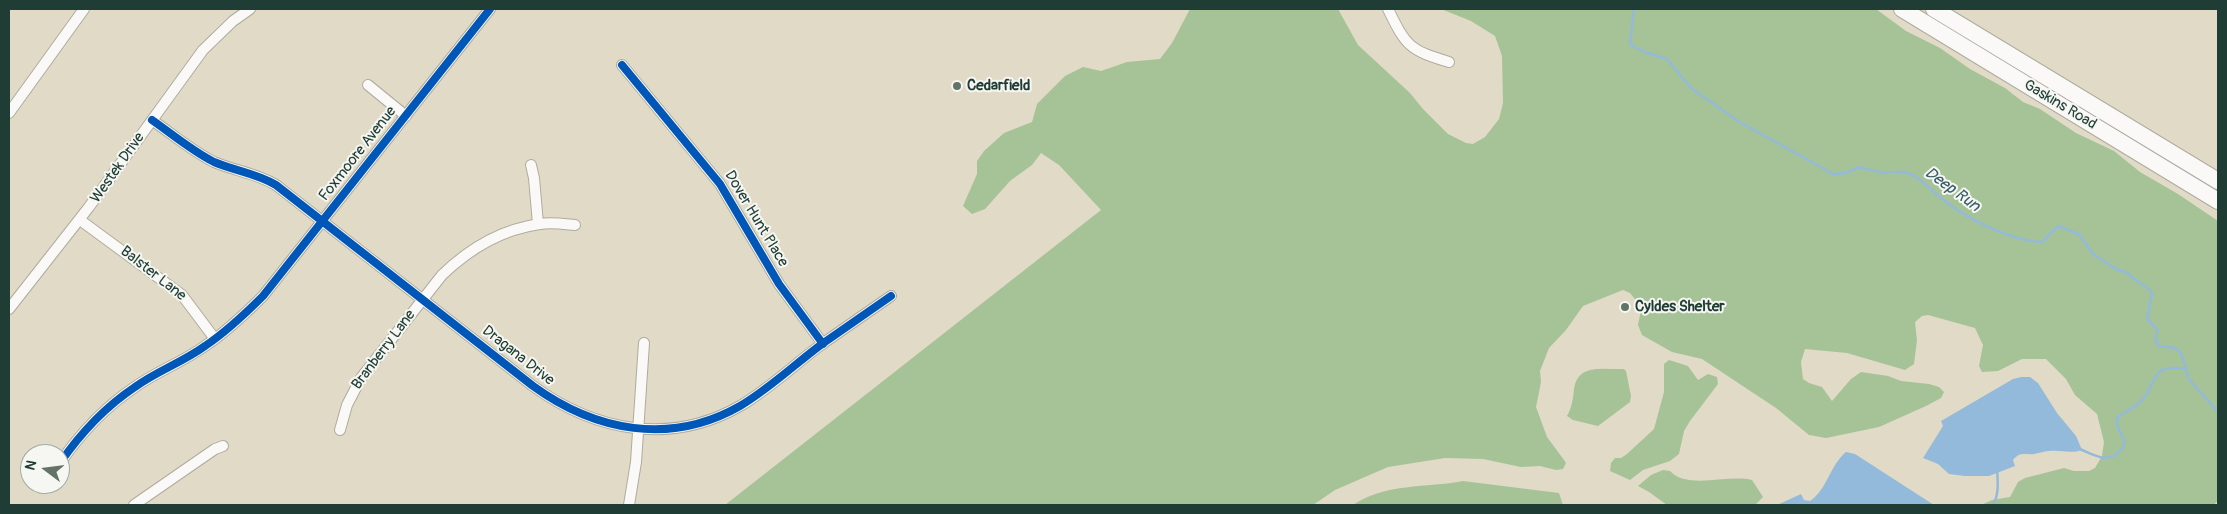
<!DOCTYPE html>
<html>
<head>
<meta charset="utf-8">
<style>
	body { margin:0 }
	#map { position:relative; width:2227px; height:514px; overflow:hidden; background:#e1dac7; font-family:Pangolin,sans-serif }
	canvas { display:block }
	.frame { position:absolute; inset:0; border:10px solid #1f3d34; pointer-events:none }
	.north { position:absolute; left:20px; top:444px; width:50px; height:50px; box-sizing:border-box; background:#f6f6f2; border:1px solid #a0aca6; border-radius:50%; rotate:285deg; font-size:14px; font-weight:700; line-height:20px; text-align:center; color:#1f3d34 }
	.north::after { content:''; display:block; margin:auto; width:18px; height:22px; background:#637467; clip-path:polygon(50% 0,100% 100%,50% 72%,0 100%) }
</style>
</head>
<body>
<div id="map">
<canvas width="2227" height="514"></canvas>
<div class="frame"></div>
<div class="north">N</div>
</div>
<script>
const ctx = document.querySelector('canvas').getContext('2d');
ctx.lineJoin = 'round';
function fillPath(path, color) {
  ctx.fillStyle = color;
  ctx.fill(path, 'evenodd');
}
function strokePath(path, color, width, dash) {
  ctx.strokeStyle = color;
  ctx.lineWidth = width;
  ctx.lineCap = dash ? 'butt' : 'round';
  ctx.setLineDash(dash || []);
  ctx.stroke(path);
}
function write(font, color, halo, rows, align = 'center') {
  ctx.font = font + ' Pangolin,sans-serif';
  ctx.lineWidth = 4;
  ctx.setLineDash([]);
  ctx.textBaseline = 'middle';
  ctx.strokeStyle = halo;
  ctx.fillStyle = color;
  for (const [text, x, y, turn = 0] of rows) {
    ctx.save();
    ctx.translate(x, y);
    ctx.rotate((+turn || 0) * Math.PI / 180);
    ctx.textAlign = isNaN(turn) ? turn : align;
    if (halo) ctx.strokeText(text, 0, 0);
    ctx.fillText(text, 0, 0);
    ctx.restore();
  }
}
fillPath(new Path2D(`
	M1190,9H1338L1358,45L1410,93L1423,109L1448,134L1466,143L1473,144L1485,137L1499,119L1503,103L1502,56L1495,36L1471,21L1441,9H1876L1906,31L1940,48L1970,69L2005,88L2023,102L2040,109L2076,133L2114,151L2140,172L2178,194L2218,221V500L2214,505H1981L1992,500L2010,497L2018,482L2025,478L2064,468L2074,471H2089L2095,468L2102,456L2104,442L2097,414L2075,395L2066,379L2046,359H2022L1998,371L1982,372L1979,366L1983,345L1975,328L1928,315L1922,316L1915,322L1917,340L1914,364L1905,370L1847,353L1805,349L1801,362L1803,379L1809,383L1822,387L1832,401L1851,379L1861,372L1888,376L1901,381L1929,384L1939,387L1944,392L1941,398L1926,406L1879,427L1826,438L1809,435L1776,408L1702,359L1672,352L1642,335L1638,325L1641,310L1639,304L1630,293L1623,290L1583,306L1566,330L1549,348L1540,371L1541,382L1536,407L1547,437L1564,460L1566,463L1563,469L1556,470L1540,466L1521,467L1483,459L1445,458L1388,467L1335,490L1313,505H725L1101,210L1059,165L1041,153L1032,165L1010,181L985,209L972,214L963,206L977,174V161L984,151L1004,133L1032,122L1037,104L1065,76L1083,67L1101,71L1127,62L1160,59L1172,43Z
	M1669,360L1688,366L1698,380L1708,374L1717,377L1718,384L1690,421L1684,431L1679,454L1670,461L1643,470L1630,480L1610,471L1611,463L1615,458H1621L1627,454L1654,429L1664,392V364Z
	M1624,369L1626,371L1631,396L1630,402L1598,426L1573,420L1567,416C1572,407 1573,399 1574,389C1578,363 1603,370 1624,369Z
	M1663,470L1670,471C1687,490 1728,474 1752,480L1763,497L1755,505H1667L1649,492L1638,486L1651,475Z
	M1463,481L1559,493L1563,505H1353C1385,483 1427,488 1463,481Z`), '#a6c397');
fillPath(new Path2D(`
	M2021,377H2030L2038,383L2057,413L2076,436L2082,450C2071,454 2062,450 2050,451C2044,451 2040,453 2034,454C2025,455 2020,451 2013,460L2015,466L1989,476H1965L1949,474L1938,464L1923,458L1943,426L1941,421L2013,379Z
	M1846,452L1855,454L1934,505H1947H1777L1801,494L1804,500L1810,501C1827,490 1830,465 1846,452Z`), '#94badb');
strokePath(new Path2D(`
	M1634,9L1630,44L1642,51L1667,59L1691,88L1738,121L1833,174L1846,173L1859,167C1867,169 1876,172 1885,173C1892,173 1901,170 1908,173C1922,179 1930,189 1941,198C1965,218 2011,241 2042,242L2058,226L2079,234L2093,254L2116,269L2128,273C2134,282 2145,283 2152,293L2147,319L2157,329L2156,343L2159,346L2175,348L2181,353L2189,379L2218,412
	M2080,449C2093,455 2108,464 2120,451C2123,448 2125,444 2124,440C2121,432 2116,428 2117,418C2124,412 2133,408 2140,402C2159,384 2148,362 2186,369
	M1993,505C1999,495 1998,482 1997,470`), '#94badb', 2.5);
const street = new Path2D(`
	M1388,9C1406,46 1409,50 1449,62
	M622,65L720,184L779,284L823,344
	M368,85L406,116
	M9,113L84,9
	M152,120C172,134 192,151 214,162C235,171 256,173 276,185L533,386C595,431 670,446 740,406C769,389 795,364 822,344C845,328 868,312 891,296
	M531,165L534,178L538,224
	M80,220L182,295L215,339
	M9,309L89,207L203,50L233,21L250,9
	M340,430L347,405L361,378L442,275C469,249 503,229 540,224C551,222 564,224 575,225
	M60,463C80,434 105,407 135,387C157,371 183,362 205,346C226,332 245,314 263,296L490,9
	M134,505L215,449L223,446
	M629,505L636,462L644,343`);
const primary = new Path2D(`
	M1902,9L2218,201
	M1934,9L2218,181`);
strokePath(street, '#aeac9f', 12);
strokePath(primary, '#aeac9f', 18);
strokePath(street, '#faf9f7', 10);
strokePath(primary, '#faf9f7', 16);
strokePath(new Path2D(`
	M622,65L720,184L779,284L823,344
	M152,120C172,134 192,151 214,162C235,171 256,173 276,185L533,386C595,431 670,446 740,406C769,389 795,364 822,344C845,328 868,312 891,296
	M60,463C80,434 105,407 135,387C157,371 183,362 205,346C226,332 245,314 263,296L490,9`), '#0057b8', 8);
for (const [x, y, r, color] of [
	[957,86,5,"#637467"],
	[1625,307,5,"#637467"]
]) {
  const dot = new Path2D();
  dot.arc(x, y, r, 0, 2 * Math.PI);
  ctx.fillStyle = color;
  ctx.fill(dot);
  strokePath(dot, '#f6f6f2', 2);
}
write('bold 15px', '#1f3d34', '#f6f6f2', [
	["Cedarfield",967,86],
	["Cyldes Shelter",1635,307]
], 'left');
write('15px', '#1f3d34', '#f6f6f2', [
	["Gaskins Road",2060,105,31],
	["Foxmoore Avenue",358,154,-52],
	["Westek Drive",118,168,-55],
	["Dover Hunt Place",756,219,59],
	["Balster Lane",153,274,38],
	["Branberry Lane",384,350,-53],
	["Dragana Drive",518,356,38]
]);
write('italic 16px', '#385e69', '#f6f6f2', [
	["Deep Run",1952,190,36]
]);
</script>
</body>
</html>
